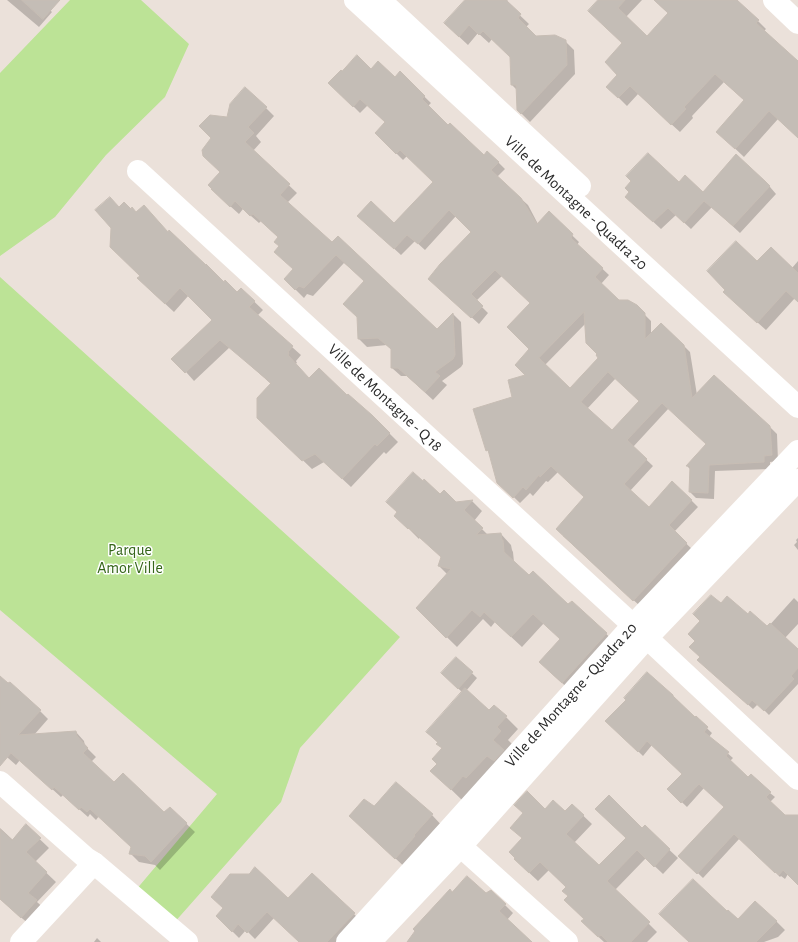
<!DOCTYPE html>
<html>
<head>
<meta charset="utf-8">
<style>
	body { margin:0 }
	canvas { display:block; background:#ebe1da }
</style>
</head>
<body>
<canvas width="798" height="942"></canvas>
<script>
const ctx = document.querySelector('canvas').getContext('2d');
ctx.lineJoin = 'round';
function fillPath(path, color) {
  ctx.fillStyle = color;
  ctx.fill(path, 'evenodd');
}
function strokePath(path, color, width, dash) {
  ctx.strokeStyle = color;
  ctx.lineWidth = width;
  ctx.lineCap = dash ? 'butt' : 'round';
  ctx.setLineDash(dash || []);
  ctx.stroke(path);
}
function write(font, color, halo, rows, align = 'center') {
  ctx.font = font + ' "Alegreya Sans",sans-serif';
  ctx.lineWidth = 3;
  ctx.setLineDash([]);
  ctx.textBaseline = 'middle';
  ctx.strokeStyle = halo;
  ctx.fillStyle = color;
  for (const [text, x, y, turn = 0] of rows) {
    ctx.save();
    ctx.translate(x, y);
    ctx.rotate((+turn || 0) * Math.PI / 180);
    ctx.textAlign = isNaN(turn) ? turn : align;
    if (halo) ctx.strokeText(text, 0, 0);
    ctx.fillText(text, 0, 0);
    ctx.restore();
  }
}
fillPath(new Path2D(`
	M70,0H141L189,44L165,97L106,155L55,217L0,256V73Z
	M0,277L400,637L300,748L281,802L173,924L135,891L217,794L0,610Z`), '#bce396');
fillPath(new Path2D(`
	M7,0H40L52,12L39,27Z
	M467,0H508L506,2L529,24L526,27L536,37L565,41L574,50L575,74L530,122L518,110L517,90L512,85L511,57L492,39L489,43L478,33L468,45L454,32Z
	M600,0H642L626,17L647,37L669,14L654,0H732L758,21L766,29L764,31L798,62V137L778,119L744,157L726,140L745,101L724,82L692,116L693,118L680,132L638,94L627,106L616,95L623,43Z
	M371,70L395,78L400,73L431,103L428,106L448,127L484,156L498,162L505,169L497,177L528,205L538,224L549,213L579,242L577,245L609,275L601,284L619,301L636,306L651,321V335L683,345L690,352L697,395L770,427L777,434L778,461L770,462V469L715,471L714,499L696,498L690,492V469L687,466L707,444L669,408L633,447L653,466L630,491L649,508L691,500L698,507L674,532L693,550L640,606L563,536L586,498L558,472L548,482L546,481L533,496L530,493L520,503L498,482L489,452L487,450L513,398L527,375L530,349L531,303L502,276L476,301L488,313L479,324L436,285L472,232L456,216L425,250L415,241L401,255L365,222L394,224L435,182L407,156L403,160L376,133L386,123L368,105L360,113L330,83ZM586,323L599,354V358L570,389L545,365ZM616,378L640,401L612,431L587,409Z
	M266,108L274,116L256,136L261,142L253,151L297,193L287,203L332,243L437,330L453,314L461,322L463,364L461,367L442,381L447,385L433,400L407,376H401L392,368V350L387,345L367,347L359,339L365,281L344,263L313,296L307,294L304,298L293,287L294,270L280,246L279,238L261,221L259,223L243,209L239,214L220,197L221,172L227,119Z
	M765,181L776,194L740,233L712,207L691,229L676,215L661,229L634,204L679,183L703,193Z
	M120,208L131,210L168,233L224,283L237,294L241,289L263,310L257,316L301,355L296,361L297,363L295,364L309,379L347,397L372,416L398,442L386,454L384,452L351,487L324,462L312,469L267,426L271,384L230,347L194,381L186,372L214,320L189,295L174,312L147,287Z
	M798,261V301L795,298L766,330L732,300L757,263L792,268Z
	M440,495L456,503L472,501L482,511L474,521L488,535L501,534L511,545L512,550L513,552L514,562L529,576L568,606L572,602L617,644L573,693L550,672L561,639L544,623L522,647L495,622L491,627L483,619L457,647L417,608L448,575L439,566L442,557L420,537L419,539L406,526Z
	M798,538V550L794,545L797,542L796,540Z
	M794,598L798,602V624L785,638L798,650V684L769,715L758,704L753,709L703,664L696,641L721,604L748,615L767,628Z
	M456,658L477,678L466,691L489,712L506,717L518,729L508,740L512,744L463,801L432,771L438,764L443,749L438,744V743L427,732L463,693L442,673Z
	M0,677L40,711L48,719L34,735L76,732L84,741L85,746L96,757L91,762L114,784L164,813L170,808L195,832L160,870L155,865L139,862L130,853L132,847L99,816L96,820L90,814L88,817L63,795L61,797L20,760L16,765L0,751Z
	M696,718L712,733L709,737L733,758L730,761L748,778L770,793L775,797L770,802L784,816H798V884L788,874L785,879L781,876L780,877L740,838L703,878L680,856L725,807L704,788L687,807L668,789L683,774L652,745L643,756L607,721L695,719Z
	M572,805L592,824L574,843L599,866L645,827L678,858L663,874L646,858L615,890L657,932L647,942H604L591,930L585,919L569,897L567,887L549,870L538,881L524,868L545,810L565,812Z
	M374,807L432,815L446,830L410,872L350,816Z
	M26,826L49,848L35,862L56,882L37,902L46,910L31,926L0,899V828L13,840Z
	M452,893L485,894L505,905L513,913L507,920L530,942H411Z
	M288,900L354,914L361,921L340,942H300L274,918L255,939L246,930L239,938L217,916Z
	M727,912L738,920L776,921L785,930L778,937L764,942H690Z
	M97,938L101,942H94Z`), '#0003');
const building = new Path2D(`
	M22,0H60L43,19Z
	M465,0H506L521,14L518,18L536,36L555,35L566,40L567,65L521,114L517,110L516,85H511L510,57L483,31L479,35L469,25L459,37L444,23Z
	M598,0H625L618,8L647,36L668,13L654,0H737L759,20L756,23L798,61V138L769,111L735,149L716,132L744,100L715,74L684,107L686,109L671,125L630,86L618,98L606,87L617,75L605,62L622,43L588,11Z
	M357,55L371,69L378,61L395,77L400,71L425,96L422,99L448,125L450,123L484,155L487,151L499,162L491,170L521,198L537,224L549,211L573,234L571,238L603,268L595,277L619,300H628L637,305L645,313V339L661,323L684,345L692,398L714,375L770,426L772,455L764,456V462L709,465L708,493L689,492L690,466H686L706,444L662,403L627,440L647,459L624,484L649,507L672,481L692,500L669,525L687,543L633,601L556,529L584,497L551,466L540,477L539,475L526,490L523,487L513,498L497,483L488,450L486,451L473,409L512,397L508,380L525,375L515,365L529,349L507,327L530,303L495,270L471,294L483,306L471,318L428,279L440,264L471,232L449,210L418,244L407,235L394,249L357,216L371,201L394,223L433,182L400,150L396,154L375,133L385,122L360,99L353,107L328,83L341,70L342,71ZM584,312L586,343L597,354L596,355L598,358L570,388L539,358ZM608,372L639,401L612,430L581,402Z
	M245,87L267,107L248,127L254,133L245,142L290,184L280,195L332,242L338,236L437,329L453,313L455,355L453,359L435,372L440,376L425,392L398,368H391V349L378,338L358,339L357,317L343,304L364,281L336,255L304,288L299,286L295,290L284,279L293,269L274,252L279,246L274,242L278,237L253,214L250,216L235,201L230,207L211,189H212L208,185L220,172L203,156L202,150L211,138L199,126L210,115L227,117L230,104Z
	M648,153L679,182L685,175L703,192L736,154L765,181L770,186L733,226L704,201L684,223L668,208L653,222L625,197L629,192L625,188L631,181L626,176Z
	M110,197L119,207L124,202L131,209L132,207L136,212L144,205L168,232L169,230L206,265V264L224,282L225,280L237,292L241,288L255,301L249,307L293,346L288,352L289,353L288,355L309,378L319,368L347,395L348,394L372,415L390,433L377,446L375,444L342,479L315,454L302,461L257,418V398L271,383L220,340L185,373L171,359L212,320L180,288L165,304L137,278L140,276L110,247L111,228L95,210Z
	M736,241L757,261L771,247L798,273V302L786,291L757,323L723,292L725,290L707,271Z
	M413,472L423,481L424,479L440,494L444,490L456,502L473,500L464,510L483,528L476,535L501,533L502,540H503L504,552L529,575L533,571L568,604L572,601L607,633L562,683L539,662L560,639L533,614L511,637L484,612L480,617L472,610L446,638L416,608L451,569L438,566L441,557L409,528L408,529L394,516L397,512L386,502Z
	M711,595L721,603L727,596L748,614L750,611L767,626L770,623L798,649V668L791,676L794,679L764,711L752,700L748,705L697,660L700,657L689,647L695,641L688,634L700,621L693,614Z
	M456,657L473,672L458,689L441,673Z
	M647,672L673,695V696L695,717L696,716L708,727L704,732L729,752L726,756L748,777L751,774L771,792L766,797L785,815H798V885L783,870L779,875L776,872L775,873L734,834L697,874L678,856L724,807L699,784L681,803L667,789L682,774L647,741L638,752L605,721L626,700L624,698Z
	M0,676L8,683L10,682L41,710L18,735L76,731L77,736L88,748L83,753L114,782L123,773L164,812L170,807L187,823L151,862L145,856L129,854L131,847L90,809L87,812L81,807L79,810L54,787L52,790L11,753L0,766Z
	M465,688L489,710L494,705L507,716L497,727L501,731L493,740L504,750L494,761L487,756L466,778L463,776L451,790L430,771L437,764L432,759L442,748L436,744L438,742L426,732Z
	M396,782L433,814L414,835L415,836L395,859L349,816L364,799L374,806Z
	M527,791L545,809L553,800L565,811L572,804L584,815L566,834L599,865L626,838L595,809L609,795L642,828L645,825L670,849L654,867L637,850L607,881L650,922L631,942H608L601,935L598,937L581,921L584,919L564,900L568,896L562,891L566,887L540,862L529,873L514,859L515,858L509,852L522,838L510,828L523,813L514,805Z
	M26,824L41,838L26,852L47,872L28,893L37,900L21,918L0,899V829L12,840Z
	M255,867L288,898L312,873L355,913L327,942H299L267,912L247,933L238,924L232,932L216,916L223,908L211,897L230,874H249Z
	M467,876L486,893L491,890L506,904L499,911L532,942H407L415,931L413,929L450,889L452,892Z
	M693,879L727,911L728,910L738,919L755,901L777,921L756,942H689L659,914Z`);
fillPath(building, '#c4bdb6');
strokePath(building, '#c7bdb4', 1);
strokePath(new Path2D(`
	M774,0L798,23
	M138,171L647,638L798,779
	M0,782L86,858L94,863
	M447,834L567,942`), '#fff', 22);
strokePath(new Path2D(`
	M355,0L798,407
	M380,0L580,186
	M21,942L94,863L187,942
	M347,942L446,833L633,625L798,451
	M370,942L461,846L647,638L798,480`), '#fff', 22);
write('16px', '#292929', '#fff', [
	["Ville de Montagne - Quadra 20",576,203,43],
	["Ville de Montagne - Q 18",385,398,43],
	["Ville de Montagne - Quadra 20",571,695,-48]
]);
write('16px', '#356619', '#fff', [
	["Parque",130,550],
	["Amor Ville",130,568]
]);
</script>
</body>
</html>
